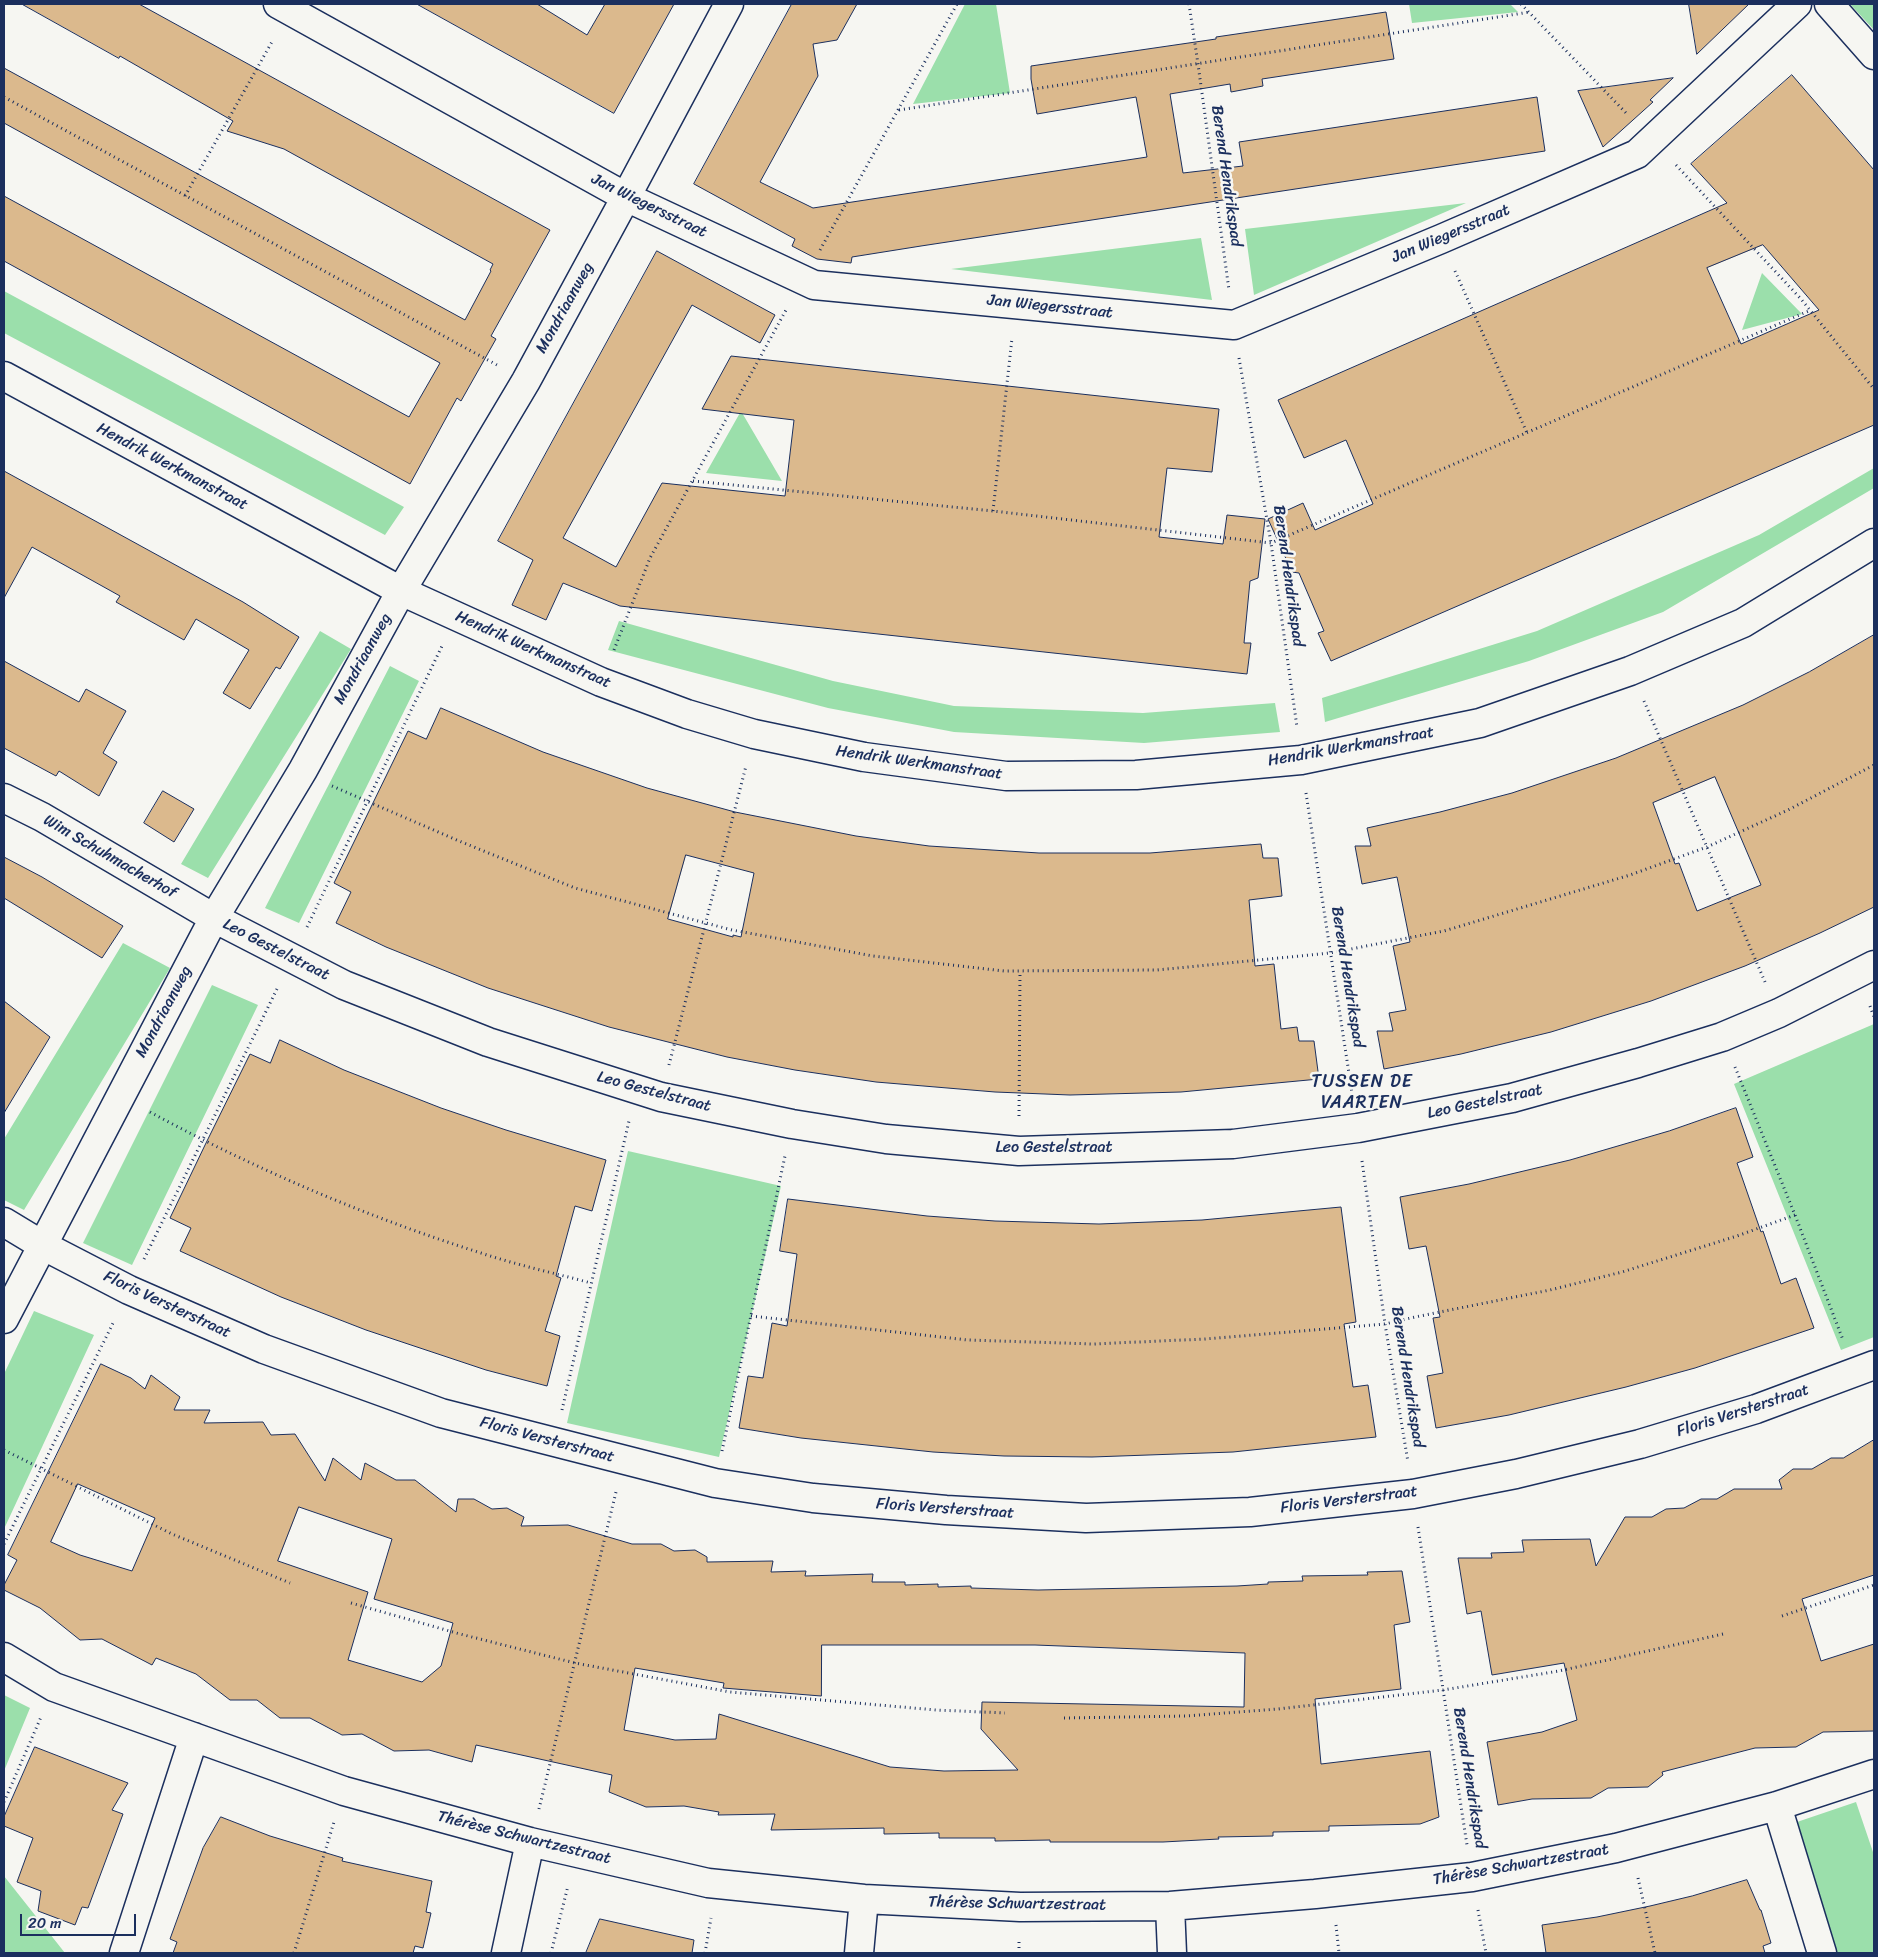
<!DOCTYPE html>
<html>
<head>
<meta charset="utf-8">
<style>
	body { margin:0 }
	#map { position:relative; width:1878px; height:1957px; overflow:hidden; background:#f6f6f2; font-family:Sriracha,sans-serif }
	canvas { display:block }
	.frame { position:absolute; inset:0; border:5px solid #1b2f5e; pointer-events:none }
	.scale { position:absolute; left:20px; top:1914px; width:116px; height:22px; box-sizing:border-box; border:2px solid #1b2f5e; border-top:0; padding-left:6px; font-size:15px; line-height:18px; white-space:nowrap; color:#1b2f5e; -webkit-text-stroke:4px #f6f6f2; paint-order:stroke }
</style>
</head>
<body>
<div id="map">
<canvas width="1878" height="1957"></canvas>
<div class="frame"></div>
<div class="scale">20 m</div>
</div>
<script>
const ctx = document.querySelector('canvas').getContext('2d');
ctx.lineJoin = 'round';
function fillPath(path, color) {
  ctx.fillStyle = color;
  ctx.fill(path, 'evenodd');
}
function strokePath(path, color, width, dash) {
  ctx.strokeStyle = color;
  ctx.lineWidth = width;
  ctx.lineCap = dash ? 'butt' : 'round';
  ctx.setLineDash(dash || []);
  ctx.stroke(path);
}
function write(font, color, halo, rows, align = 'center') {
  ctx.font = font + ' Sriracha,sans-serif';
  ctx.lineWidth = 5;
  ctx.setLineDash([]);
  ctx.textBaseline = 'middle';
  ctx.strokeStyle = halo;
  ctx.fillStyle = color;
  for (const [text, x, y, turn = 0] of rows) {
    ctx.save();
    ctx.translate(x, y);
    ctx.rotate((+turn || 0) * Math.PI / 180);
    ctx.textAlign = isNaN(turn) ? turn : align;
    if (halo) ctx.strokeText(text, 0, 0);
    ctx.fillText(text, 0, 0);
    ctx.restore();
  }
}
fillPath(new Path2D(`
	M965,4H996L1010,93L913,104Z
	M1409,4H1510L1518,12L1412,23Z
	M1850,4H1874V30Z
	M1466,203L1254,295L1245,229Z
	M1201,238L1212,300L951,269Z
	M1762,273L1802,314L1742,330Z
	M4,291L404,507L385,535L4,333Z
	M741,411L782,481L706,473Z
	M1874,468V488L1663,612L1529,661L1325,722L1322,698L1537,631L1759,535Z
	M619,621L833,681L954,706L1143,713L1275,703L1280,732L1144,743L954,732L828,708L608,650Z
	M320,631L351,649L208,878L181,864Z
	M390,666L419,681L299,923L265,908Z
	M123,943L170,968L24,1210L4,1200V1139Z
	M212,985L258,1005L132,1265L83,1243Z
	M1874,1024V1337L1841,1350L1734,1084Z
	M628,1151L781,1186L719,1457L567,1423Z
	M34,1311L94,1335L4,1529V1374Z
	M4,1695L30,1708L4,1771Z
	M1856,1802L1874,1855V1953H1833L1797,1822Z
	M4,1876L65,1953H4Z`), '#9bdfab');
const building = new Path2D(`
	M22,4H139L550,230L491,336L496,339L461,401L457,398L410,484L4,261V196L409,417L440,363L4,123V68L465,320L491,271L490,270L493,264L284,149L227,131L233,121L120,56L119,58Z
	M417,4H537L587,35L605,4H674L614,113Z
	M792,4H857L837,40L813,44L818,76L760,182L813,208L1147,157L1136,97L1037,114L1031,79V66L1216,39V37L1386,12L1394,59L1262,79L1263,86L1231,92L1230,84L1170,94L1183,173L1243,166L1239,142L1537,97L1545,151L921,246L852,257L851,263L817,259L792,246L795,239L694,184Z
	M1689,4H1749L1697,54Z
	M1792,75L1874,170V425L1331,661L1318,633L1324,631L1299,573L1292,572L1268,519L1303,503L1315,530L1373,504L1346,440L1304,458L1278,400L1727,203L1691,164ZM1763,245L1819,310L1741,344L1707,268Z
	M1673,78L1650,100L1653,102L1603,147L1578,91Z
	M657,251L775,315L760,343L692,305L563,538L616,567L662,483L785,496L794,420L702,409L731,356L1219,409L1212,472L1167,468L1159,537L1223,544L1227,515L1265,519L1258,578L1250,581L1244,643H1251L1247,674L620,606L563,583L546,620L512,605L533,560L498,541Z
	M4,471L243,602L299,637L280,669L276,667L250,709L223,693L249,650L196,619L184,640L116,602L120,596L32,547L4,598Z
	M1874,635V907L1820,933L1745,966L1651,1001L1551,1032L1461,1054L1384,1069L1377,1031H1393L1389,1013L1406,1010L1393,946L1410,942L1397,877L1362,884L1355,846H1371L1367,828L1440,812L1512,793L1616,758L1743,705L1809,672ZM1715,777L1761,885L1697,911L1679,863L1675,864L1653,803Z
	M4,661L79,702L86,689L126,711L103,753L117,762L99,796L59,771L56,776L4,748Z
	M441,708L543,752L647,788L735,812L856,836L929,846L1039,853H1150L1261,844L1263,858H1278L1282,896L1249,900L1255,966L1274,964L1281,1029L1297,1027L1299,1041H1314L1319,1079L1181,1092L1070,1095L995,1092L876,1082L795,1070L727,1057L609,1027L488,988L386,947L336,923L351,892L334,883L408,731L426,739ZM686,855L754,873L741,937L733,935V937L668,919Z
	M163,791L194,809L174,842L144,823Z
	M4,857L42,877L123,926L102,958L4,898Z
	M4,1001L50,1037L4,1113Z
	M280,1040L344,1070L441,1108L506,1130L606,1160L592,1211L575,1206L556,1276L561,1278L545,1331L560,1336L547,1386L486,1370L366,1330L281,1297L180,1251L191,1228L170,1218L206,1143L250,1054L270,1063Z
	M1736,1108L1753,1157L1737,1163L1761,1232L1763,1231L1781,1284L1796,1278L1814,1328L1695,1368L1626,1387L1509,1415L1436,1428L1427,1376L1443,1373L1433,1318L1440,1317L1426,1246L1409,1249L1400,1197L1469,1184L1570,1160L1669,1131Z
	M788,1199L927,1216L995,1221L1099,1224L1202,1220L1341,1207L1356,1322L1344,1324L1353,1387L1368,1385L1376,1437L1233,1452L1092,1457L1004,1456L933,1452L801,1438L739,1428L748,1376L763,1378L772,1323L787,1326L797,1254L780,1251Z
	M101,1364L131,1378L145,1389L151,1375L180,1397L174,1410H210L204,1423L263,1422L271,1435L295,1434L325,1481L333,1458L361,1480L365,1463L396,1480H415L456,1512L458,1499H474L492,1509L507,1508L524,1517L521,1526L568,1525L632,1544H661L674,1551L695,1550L707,1557V1562L773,1561L771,1572L806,1571L805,1576L873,1574L872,1582H905V1585L938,1584V1587L971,1586V1588L1038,1590L1237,1586L1268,1584V1582L1303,1581L1302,1576L1368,1575L1367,1572L1402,1571L1410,1622L1394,1625L1401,1689L1315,1699L1321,1764L1430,1751L1439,1817L1420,1824L1329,1826V1831L1273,1832V1836L1218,1837L1219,1839L1163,1842H1050V1840L995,1841V1838H939V1833L884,1834V1828L771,1830L775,1814L718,1815L719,1812L684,1806L646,1807L609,1792L612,1775L476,1745L472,1762L429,1750L394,1751L362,1734L342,1735L310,1718H280L257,1700H230L196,1674L156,1658L152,1665L102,1639L80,1640L40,1608L4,1590V1585L17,1560L8,1555ZM78,1484L155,1518L132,1571L80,1555L51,1542ZM299,1507L392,1539L374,1599L453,1623L441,1666L422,1682L348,1660L368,1592L278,1561ZM822,1645H1035L1245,1653L1244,1707L982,1702L981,1729L1018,1770L944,1771L890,1767L719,1714L716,1739L675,1740L624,1730L635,1668L724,1683L723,1688L821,1696Z
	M1874,1440V1575L1802,1599L1821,1661L1874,1644V1731L1823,1732L1796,1747L1755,1748L1662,1772L1663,1775L1648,1787L1608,1788L1591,1798L1532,1799L1498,1805L1487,1742L1542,1732L1577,1720L1564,1663L1492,1675L1481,1611L1467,1614L1458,1558H1492L1491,1553L1524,1552L1522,1540L1590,1539L1596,1566L1625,1517H1652L1666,1509L1684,1508L1701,1499H1717L1734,1489H1782L1779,1480L1793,1469H1812L1831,1458H1843Z
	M35,1747L128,1783L112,1810L123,1814L88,1908L82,1907L75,1925L38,1911L41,1891L17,1882L33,1838L4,1826V1817Z
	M221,1817L270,1836L343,1858L342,1861L432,1881L426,1912L431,1913L423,1948L415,1946L413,1953H173L177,1942L170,1939L203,1848Z
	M1747,1880L1760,1910H1761L1771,1943L1763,1946L1765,1953H1546L1542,1925L1597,1917L1650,1906L1692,1896Z
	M600,1919L694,1940L692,1953H586Z`);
fillPath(building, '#dbb98d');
strokePath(building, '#1b2f5e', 1);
const minor = new Path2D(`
	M278,4L626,197L814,285L1234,325L1441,239L1637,154L1797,4
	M1829,4L1874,55
	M4,376L401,591L601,682L687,714L754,734L864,757L1006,776L1136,775L1301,760L1480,723L1630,671L1743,623L1874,543
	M4,798L42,817L214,918L344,985L488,1042L661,1097L792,1124L886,1139L1019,1151L1233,1144L1358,1128L1512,1098L1638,1063L1722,1037L1779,1013L1874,965
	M4,1222L42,1245L129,1290L264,1349L441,1413L715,1483L813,1498L946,1510L1086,1518L1250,1512L1413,1494L1516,1474L1640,1444L1756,1409L1874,1365
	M4,1319L214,918L303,770L401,591L526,381L626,197L729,4
	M4,1657L54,1687L344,1791L530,1842L708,1883L864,1899L1020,1907L1170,1906L1315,1894L1472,1877L1616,1848L1777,1806L1874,1774
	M1777,1806L1822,1953
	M1170,1906L1172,1953
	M124,1953L194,1737
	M506,1953L530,1842
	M859,1953L864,1899`);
strokePath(minor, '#1b2f5e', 31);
strokePath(new Path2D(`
	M1189,4L1198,64L1229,290
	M1521,4L1628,115
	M4,97L497,365
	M899,110L1530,12
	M1676,165L1801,299L1874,389
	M185,196L273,40
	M820,250L957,4
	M1455,271L1527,433
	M1239,358L1271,543L1297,727
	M693,481L993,511L1271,543L1811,310
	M993,511L1012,338
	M614,650L650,558L786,310
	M1644,701L1765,982
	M332,786L459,841L575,888L732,930L873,956L1004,971L1157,970L1330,953L1444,931L1630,875L1707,847L1788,810L1874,765
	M1306,793L1352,1093
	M307,927L442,646
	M1870,1006L1874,1017
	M669,1065L746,766
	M1735,1067L1795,1215L1843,1340
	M150,1112C255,1169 367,1217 481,1253C517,1265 554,1273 591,1283
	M1019,1116L1020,972
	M1362,1161L1385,1324L1408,1462
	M144,1259L277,989
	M751,1316L968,1340L1093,1344L1205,1339L1385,1324L1415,1317L1550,1290L1622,1272L1737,1236L1795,1215
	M562,1410L629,1121
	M4,1450L172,1534L290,1583
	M722,1451L785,1156
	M1418,1527L1467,1845
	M4,1544L114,1321
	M351,1603L460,1634L575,1663L730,1692L936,1710L1005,1713
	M1782,1616L1874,1585
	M1064,1718L1186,1716L1278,1709L1443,1690L1559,1671L1723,1634
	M4,1802L41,1717
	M539,1809L616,1492
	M1638,1878L1655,1953
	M1478,1910L1486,1953
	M1336,1925L1339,1953
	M294,1953L334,1822
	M551,1953L568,1886
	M705,1953L711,1918
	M1019,1953V1940`), '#1b2f5e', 3, [1, 4]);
strokePath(minor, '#f6f6f2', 28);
write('16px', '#1b2f5e', '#f6f6f2', [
	["Berend Hendrikspad",1226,176,82],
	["Jan Wiegersstraat",649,206,26],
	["Jan Wiegersstraat",1451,234,-23],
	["Jan Wiegersstraat",1050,307,6],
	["Mondriaanweg",565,308,-61],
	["Hendrik Werkmanstraat",172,467,28],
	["Berend Hendrikspad",1288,576,82],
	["Hendrik Werkmanstraat",533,650,24],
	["Mondriaanweg",363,659,-61],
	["Hendrik Werkmanstraat",1351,747,-10],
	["Hendrik Werkmanstraat",919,763,8],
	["Wim Schuhmacherhof",110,857,30],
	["Leo Gestelstraat",276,950,27],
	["Berend Hendrikspad",1347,977,81],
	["Mondriaanweg",164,1012,-62],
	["Leo Gestelstraat",654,1092,15],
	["Leo Gestelstraat",1485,1102,-12],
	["Leo Gestelstraat",1054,1148],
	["Floris Versterstraat",167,1305,25],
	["Berend Hendrikspad",1407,1377,81],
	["Floris Versterstraat",1743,1411,-18],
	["Floris Versterstraat",547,1440,15],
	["Floris Versterstraat",1349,1500,-7],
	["Floris Versterstraat",945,1509,4],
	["Berend Hendrikspad",1469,1778,81],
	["Thérèse Schwartzestraat",524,1838,14],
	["Thérèse Schwartzestraat",1521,1865,-10],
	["Thérèse Schwartzestraat",1017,1904,1]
]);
ctx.letterSpacing = '1px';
write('18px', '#1b2f5e', '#f6f6f2', [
	["TUSSEN DE",1362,1082],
	["VAARTEN",1362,1103]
]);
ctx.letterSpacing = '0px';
</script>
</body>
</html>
